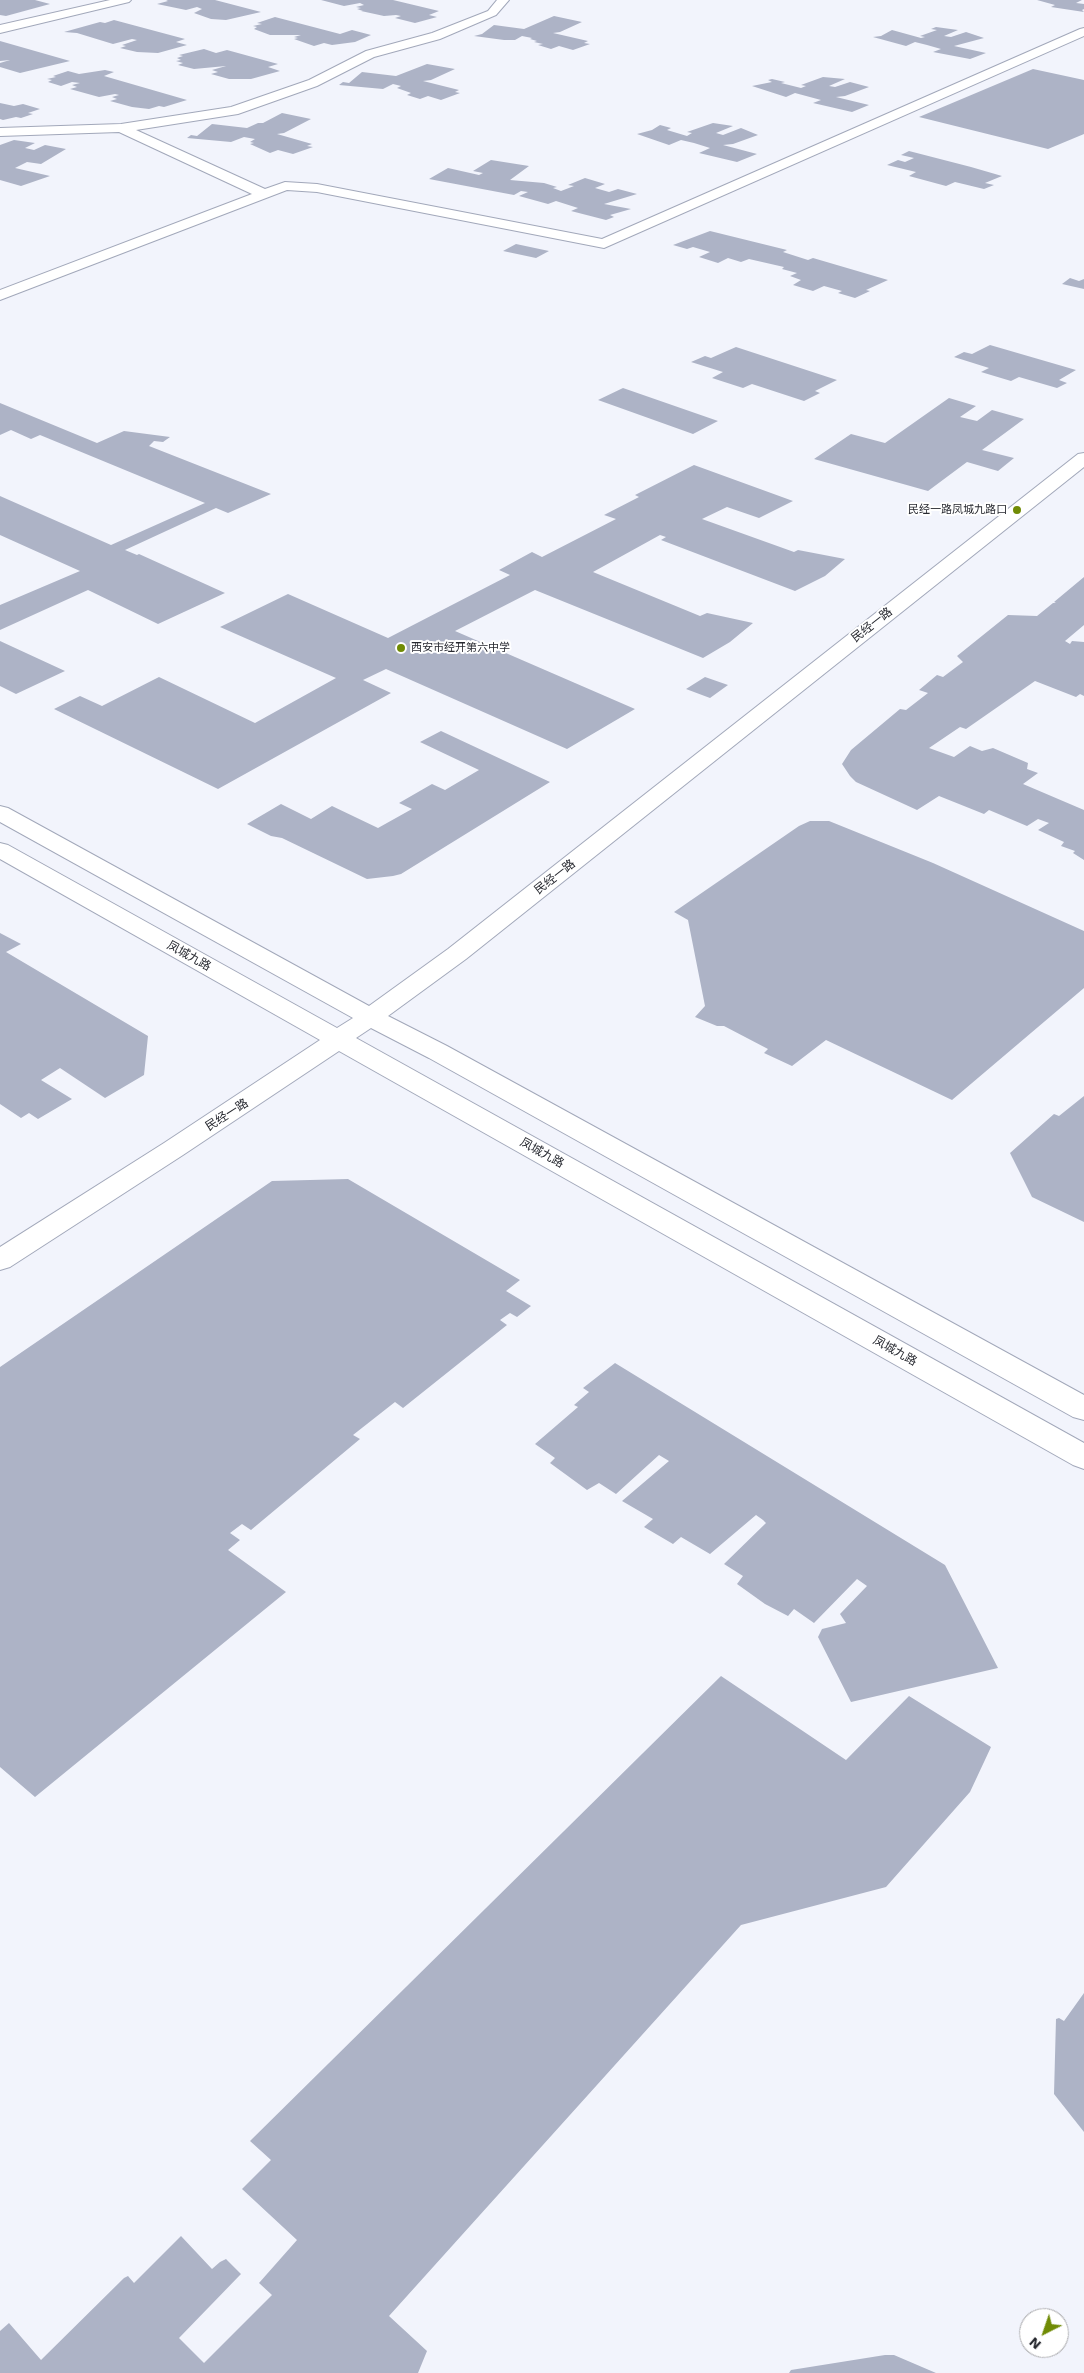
<!DOCTYPE html>
<html>
<head>
<meta charset="utf-8">
<style>
	body { margin:0 }
	#map { position:relative; width:1084px; height:2373px; overflow:hidden; background:#f2f4fc; font-family:"Work Sans",sans-serif }
	canvas { display:block }
	.north { position:absolute; left:1019px; top:2308px; width:50px; height:50px; box-sizing:border-box; background:#fff; border:1px solid #a9a9ac; border-radius:50%; rotate:221deg; font-size:14px; font-weight:700; line-height:20px; text-align:center; color:#272930 }
	.north::after { content:''; display:block; margin:auto; width:18px; height:22px; background:#708b05; clip-path:polygon(50% 0,100% 100%,50% 72%,0 100%) }
</style>
</head>
<body>
<div id="map">
<canvas width="1084" height="2373"></canvas>
<div class="north">N</div>
</div>
<script>
const ctx = document.querySelector('canvas').getContext('2d');
ctx.lineJoin = 'round';
function fillPath(path, color) {
  ctx.fillStyle = color;
  ctx.fill(path, 'evenodd');
}
function strokePath(path, color, width, dash) {
  ctx.strokeStyle = color;
  ctx.lineWidth = width;
  ctx.lineCap = dash ? 'butt' : 'round';
  ctx.setLineDash(dash || []);
  ctx.stroke(path);
}
function write(font, color, halo, rows, align = 'center') {
  ctx.font = font + ' "Work Sans","Noto Sans SC",sans-serif';
  ctx.lineWidth = 4;
  ctx.setLineDash([]);
  ctx.textBaseline = 'middle';
  ctx.strokeStyle = halo;
  ctx.fillStyle = color;
  for (const [text, x, y, turn = 0] of rows) {
    ctx.save();
    ctx.translate(x, y);
    ctx.rotate((+turn || 0) * Math.PI / 180);
    ctx.textAlign = isNaN(turn) ? turn : align;
    if (halo) ctx.strokeText(text, 0, 0);
    ctx.fillText(text, 0, 0);
    ctx.restore();
  }
}
fillPath(new Path2D(`
	M0,0H35L50,4L6,16L0,15Z
	M166,0H215L261,12L226,20L211,19L194,13L202,9L197,7L186,10L157,4L168,1Z
	M321,0H393L439,11L429,15L437,17L415,23L395,18L401,16L396,15L384,16L361,11H363L357,9L361,8L356,7L364,5L360,3L344,6Z
	M1037,0H1082L1076,3L1084,4V9L1082,10L1084,12L1051,7L1055,5Z
	M554,16L582,22L560,32L553,33L588,41L584,43L590,44L573,50L559,46L551,49L538,45L543,44L534,42L537,41L530,39L532,38L522,36L515,40H504L474,36L482,34L494,25L524,29Z
	M275,17L340,34L352,30L371,35L355,42L332,45L324,43L314,46L294,39L298,38L294,37L301,35H270L254,29L257,27L253,26L262,24L257,23Z
	M114,20L185,39L176,42L187,45L158,53L137,52L120,48L126,46L122,45L137,40L132,39L113,44L77,33L64,32L100,22L105,23Z
	M936,27L958,30L944,36L951,37L966,32L984,38L954,46L986,53L970,59L933,52L941,49L927,45L915,42L906,46L873,37L881,36L892,30L921,38L925,37L920,36L937,30L931,29Z
	M0,41L70,61L20,73L0,67V63L10,60L0,61Z
	M204,49L216,53L227,50L278,64L268,67L280,71L251,79H229L211,74L218,72L212,70L226,66L194,69L178,65L183,63L176,61L181,60L177,58L183,56L179,55Z
	M427,64L455,69L431,80L423,81L459,90L455,92L460,93L441,100L428,96L420,99L407,95L411,93L397,88L401,86L393,84L383,89L339,85L343,82L349,83L362,72L396,76Z
	M1033,69L1084,80V134L1048,149L919,117Z
	M105,70L114,72L104,76L187,100L164,107L159,106L149,109L132,107L110,101L117,99L112,97L119,95L115,94L99,97L70,89L77,87L72,85L80,83L72,82L61,86L48,82L52,80L47,79L56,77L53,76L68,71L79,74Z
	M823,77L845,79L829,86L835,87L850,82L869,87L845,96L836,97L869,105L852,112L813,103L821,100L795,93L786,97L752,86L772,82L768,80L772,79L785,82L781,83L801,88L806,86L801,85Z
	M0,103L14,106L23,104L40,109L28,113L33,114L21,118L16,117L3,120L0,119Z
	M282,113L311,119L284,133L277,134L312,144L307,146L313,147L293,154L278,150L270,153L250,144L254,143L250,142L255,139L244,137L231,142L187,138L191,135L197,136L212,124L247,128L258,123H263Z
	M713,123L733,126L716,133L723,135L741,128L758,135L733,144L723,145L757,154L737,162L699,153L710,148L694,143L681,140L669,145L637,134L652,130L660,125L671,128L667,130L687,136L692,133L687,132Z
	M14,140L35,143L25,148L34,150L45,145L66,149L41,164L27,162L15,168L50,176L21,186L0,180V145Z
	M909,151L971,167L1002,176L985,183L994,185L984,189L955,182L946,186L909,176L916,172L887,165L898,160L905,162L914,158L901,155Z
	M491,160L529,166L510,180L544,183L557,187L553,188L561,191L574,186L568,185L585,178L605,184L595,188L609,192L618,189L637,194L604,204L631,209L610,215L614,217L606,220L571,211L578,208L556,201L548,204L519,196L528,192L521,191L514,195L429,179L448,168L479,175L483,173L473,171Z
	M710,231L787,250L783,252L808,260L813,258L888,280L866,290L870,291L855,298L838,293L842,291L824,286L813,291L793,285L801,280L790,276L797,273L782,269L784,267L749,259L741,262L728,258L718,263L699,257L710,252L693,247L687,249L673,245Z
	M516,244L549,251L536,258L503,251Z
	M1070,278L1079,281L1084,279V289L1062,284Z
	M990,345L1076,370L1059,380L1067,383L1057,388L1019,377L1011,381L981,372L989,368L954,357L964,352L972,354Z
	M736,347L837,380L815,391L820,393L804,401L752,384L743,388L712,378L723,372L691,362L705,356L711,358Z
	M623,388L718,421L693,434L598,400Z
	M949,398L976,406L960,417L977,421L992,410L1024,419L982,450L1014,458L998,471L967,462L928,491L814,459L851,434L885,443Z
	M0,403L97,443L124,431L170,437L163,442L154,441L149,446L271,494L228,513L216,508L125,550L137,555L139,554L225,593L158,624L88,590L0,630V605L80,571L0,535V496L111,545L205,503L40,435L31,439L11,430L0,435Z
	M694,465L793,501L759,518L727,507L702,519L794,552L798,550L845,559L825,576L795,591L661,540L666,537L660,535L593,572L700,616L707,613L753,623L730,642L703,658L535,590L455,631L635,709L567,749L386,669L363,680L391,693L218,789L54,709L80,696L102,706L159,677L255,723L336,678L220,627L288,594L388,638L510,575L499,570L532,552L542,557L616,519L604,515L639,497L635,495Z
	M1084,577V612L1077,610L1084,612V625L1065,641L1070,644L1072,641L1084,642V696L1080,694L1076,697L1035,681L966,729L960,727L929,748L954,757L970,746L982,751L993,748L1028,763L1027,769L1038,773L1023,784L1084,810V860L1073,853L1075,851L1061,846L1064,842L1038,830L1049,823L1038,819L1027,826L989,810L984,814L939,796L917,810L856,782L850,776L842,764L851,750L900,709L906,710L928,693L919,690L937,675L943,677L963,662L957,656L1008,615L1037,616L1053,603H1056L1054,602Z
	M0,641L65,671L16,694L0,686Z
	M705,677L728,685L710,698L686,689Z
	M441,731L550,782L401,874L393,876L367,879L282,838L271,836L247,824L281,804L311,819L332,806L378,828L412,809L399,803L432,784L445,790L479,770L420,742Z
	M810,821H829L933,863L1084,931V988L952,1100L826,1040L792,1066L764,1053L768,1049L724,1026H717L695,1017L705,1006L688,920L674,912L799,826Z
	M0,933L21,944L6,952L148,1036L144,1075L105,1098L60,1068L41,1080L72,1099L38,1119L29,1113L21,1118L0,1104Z
	M1084,1096V1222L1032,1197L1010,1153L1054,1114L1059,1116Z
	M348,1179L520,1280L506,1291L531,1306L517,1317L510,1313L500,1320L507,1325L403,1408L395,1402L353,1435L360,1439L251,1530L242,1524L230,1533L240,1540L228,1550L286,1592L35,1797L0,1767V1367L272,1181Z
	M615,1363L945,1565L998,1668L851,1702L818,1637L822,1629L846,1623L840,1614L867,1586L857,1579L814,1623L794,1609L788,1616L765,1604L737,1584L743,1576L724,1564L766,1523L763,1520L756,1515L710,1554L681,1537L673,1544L644,1527L653,1519L622,1501L669,1461L659,1455L616,1494L599,1483L587,1490L550,1463L555,1458L535,1444L578,1407L574,1405L589,1392L583,1388Z
	M721,1676L846,1760L909,1696L991,1747L970,1792L886,1887L741,1925L389,2316L427,2351L418,2373H0V2331L9,2323L41,2360L124,2278L128,2276L134,2283L181,2236L212,2269L220,2262L226,2259L241,2274L179,2338L204,2363L272,2295L259,2283L297,2240L242,2189L271,2160L250,2141Z
	M1084,1993V2132L1054,2094L1056,2019L1059,2018L1064,2021Z
	M885,2355H894L936,2373H789L791,2370Z`), '#adb3c6');
const minor = new Path2D(`
	M110,0H131L129,2L0,33V25Z
	M497,0H509L496,15L440,39L374,57L317,86L238,114L136,130L265,189L285,182L317,184L602,239L1080,29L1084,28V36L604,248L317,192L287,190L0,300V290L252,194L119,132L0,136V128L121,124L231,107L309,80L366,51L432,33L488,11Z`);
const tertiary = new Path2D(`
	M1084,453V467L466,959L388,1016L447,1046L1084,1395V1420L1073,1417L429,1058L371,1028L356,1038L1084,1443V1469L1073,1465L339,1051L183,1155L10,1267L0,1270V1247L164,1143L320,1040L0,859V843L8,845L337,1028L353,1018L0,822V806L8,808L369,1006L448,949L1078,454Z`);
strokePath(minor, '#a2a8ba', 2);
strokePath(tertiary, '#a2a8ba', 2);
fillPath(minor, '#fff');
fillPath(tertiary, '#fff');
for (const [x, y, r, color] of [
	[1017,510,5,"#708b05"],
	[401,648,5,"#708b05"]
]) {
  const dot = new Path2D();
  dot.arc(x, y, r, 0, 2 * Math.PI);
  ctx.fillStyle = color;
  ctx.fill(dot);
  strokePath(dot, '#fff', 2);
}
write('11px', '#272930', '#fff', [
	["民经一路凤城九路口",1007,510],
	["西安市经开第六中学",411,648,"left"]
], 'right');
write('12px', '#272930', '#fff', [
	["民经一路",872,625,-38],
	["民经一路",555,877,-38],
	["凤城九路",189,956,29],
	["民经一路",227,1115,-33],
	["凤城九路",542,1153,29],
	["凤城九路",895,1351,29]
]);
</script>
</body>
</html>
